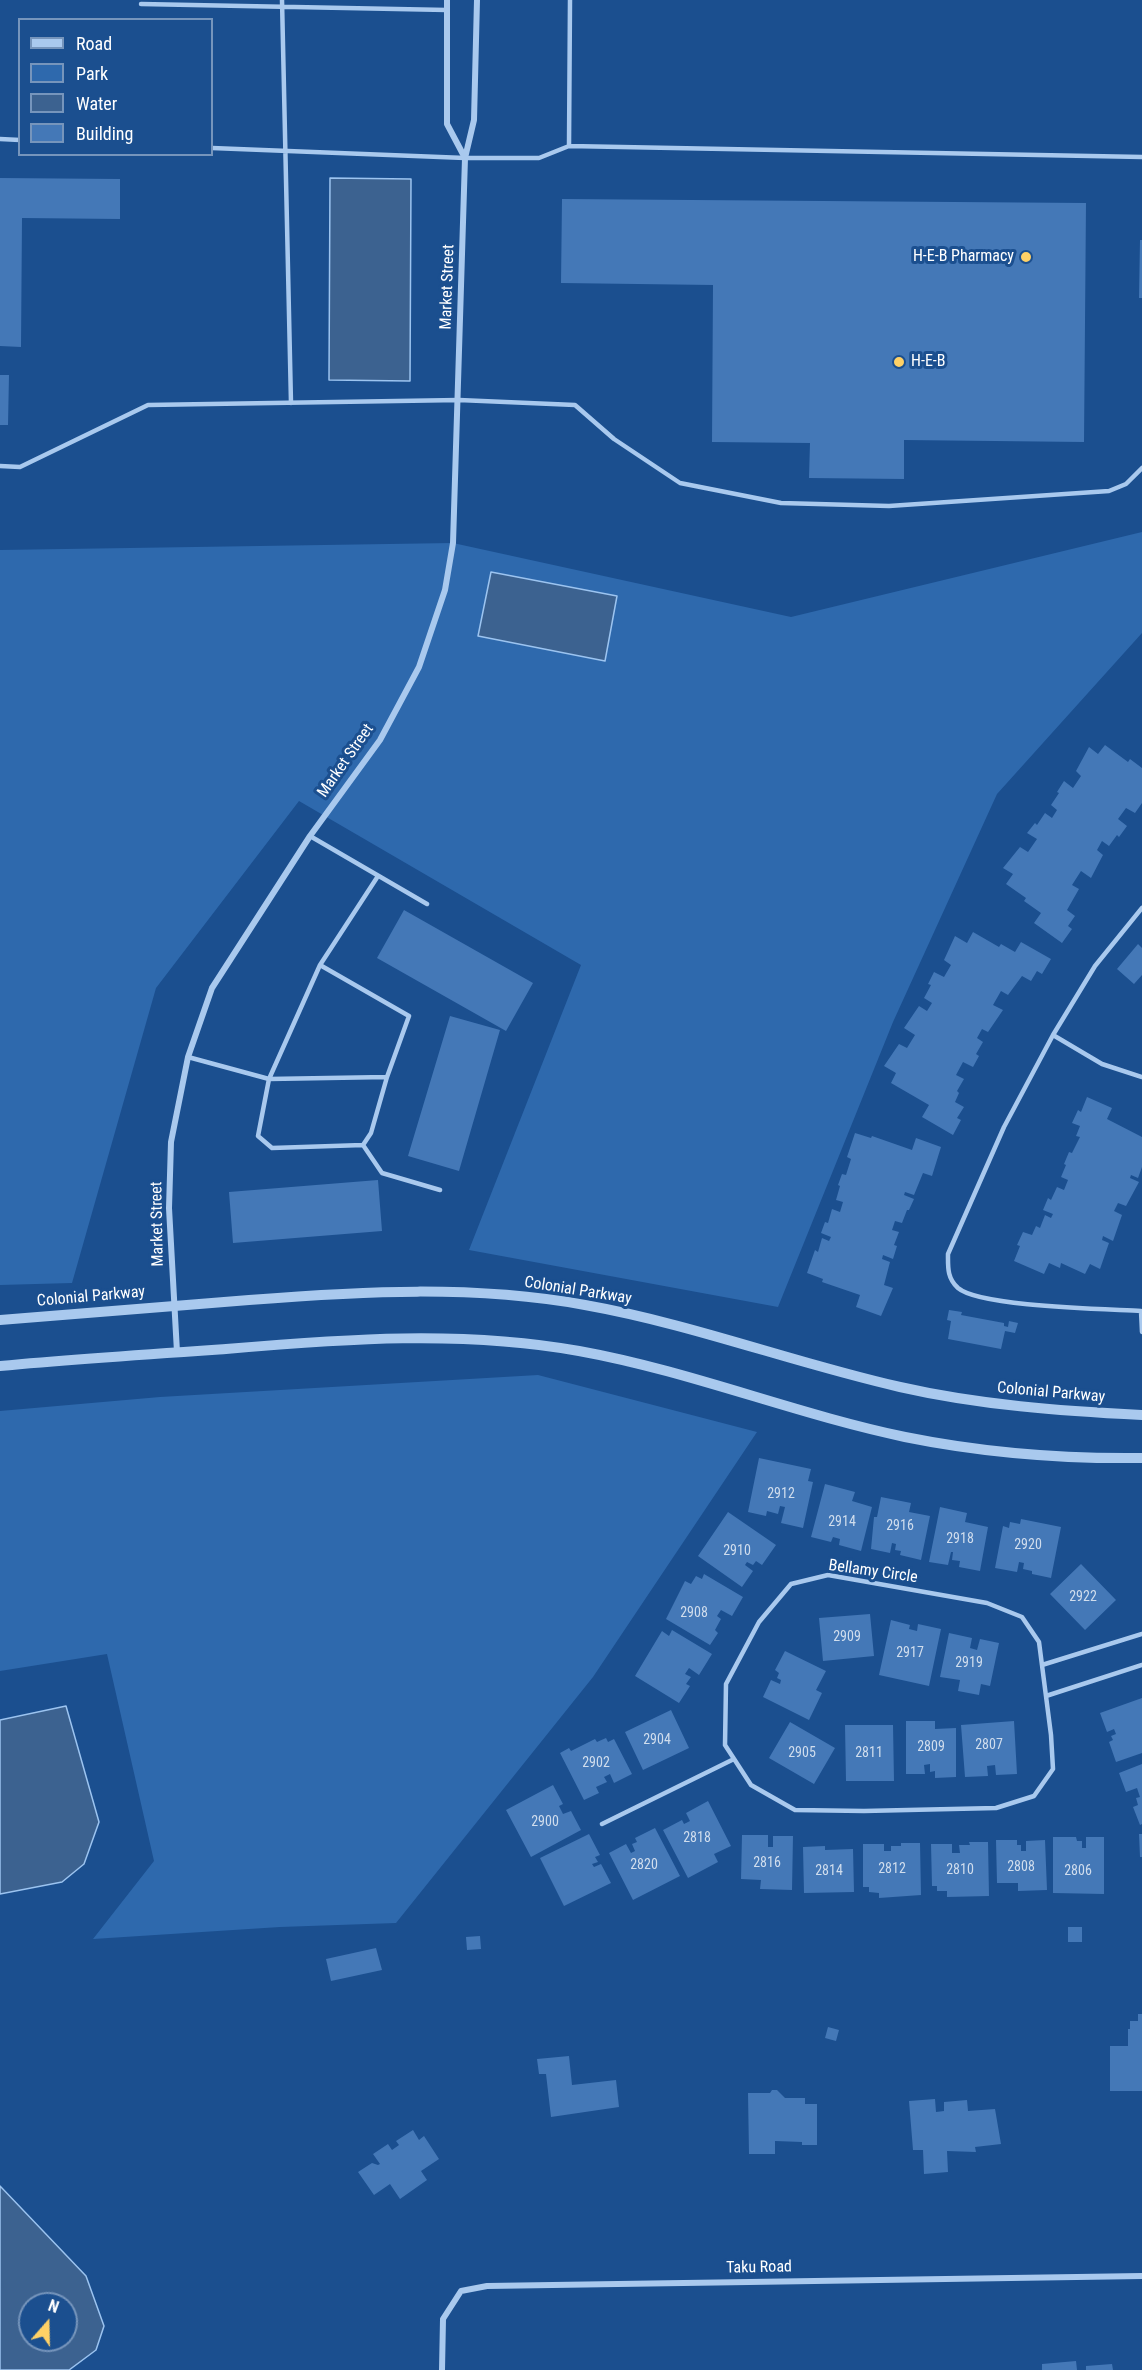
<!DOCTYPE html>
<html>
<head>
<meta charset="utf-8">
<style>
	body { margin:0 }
	#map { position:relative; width:1142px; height:2370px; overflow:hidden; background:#1b4f8f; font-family:"Roboto Condensed",sans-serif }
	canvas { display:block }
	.legend { position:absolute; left:18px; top:18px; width:195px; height:138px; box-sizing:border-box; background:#1b4f8f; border:2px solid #7695bc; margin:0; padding:8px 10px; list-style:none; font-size:18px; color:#fff }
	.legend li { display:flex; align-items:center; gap:12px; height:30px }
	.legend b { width:30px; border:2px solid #7695bc }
	.north { position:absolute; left:18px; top:2292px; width:60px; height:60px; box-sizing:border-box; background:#1b4f8f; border:2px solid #7695bc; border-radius:50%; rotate:20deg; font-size:16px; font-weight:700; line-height:24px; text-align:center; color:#fff }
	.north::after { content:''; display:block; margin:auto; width:21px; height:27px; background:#ffd166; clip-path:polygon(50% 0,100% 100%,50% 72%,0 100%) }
</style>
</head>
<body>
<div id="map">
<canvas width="1142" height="2370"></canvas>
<ul class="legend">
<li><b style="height:8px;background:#a9c9ee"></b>Road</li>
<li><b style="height:16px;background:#2e69ad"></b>Park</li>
<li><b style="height:16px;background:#3c6290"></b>Water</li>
<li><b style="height:16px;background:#4478b7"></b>Building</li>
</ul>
<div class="north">N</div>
</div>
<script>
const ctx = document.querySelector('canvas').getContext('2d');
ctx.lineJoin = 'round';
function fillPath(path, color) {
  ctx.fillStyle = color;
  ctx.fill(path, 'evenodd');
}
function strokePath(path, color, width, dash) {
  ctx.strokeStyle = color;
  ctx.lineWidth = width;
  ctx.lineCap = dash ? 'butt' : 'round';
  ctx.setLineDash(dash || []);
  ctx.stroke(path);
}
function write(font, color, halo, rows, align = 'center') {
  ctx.font = font + ' "Roboto Condensed",sans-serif';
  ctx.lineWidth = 6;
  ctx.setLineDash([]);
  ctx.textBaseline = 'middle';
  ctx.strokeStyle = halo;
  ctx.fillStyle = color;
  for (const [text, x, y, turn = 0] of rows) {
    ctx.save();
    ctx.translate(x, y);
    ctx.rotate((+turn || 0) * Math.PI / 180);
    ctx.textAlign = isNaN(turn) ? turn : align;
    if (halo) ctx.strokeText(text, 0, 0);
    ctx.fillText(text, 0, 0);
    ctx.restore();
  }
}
fillPath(new Path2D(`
	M1142,532V633L997,794L893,1022L778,1307L469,1250L581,965L299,801L156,988L72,1283L0,1285V550L453,543L791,617Z
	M538,1375L757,1432L593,1677L396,1923L280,1927L93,1939L154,1861L107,1654L0,1671V1411L160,1397Z`), '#2e69ad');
const water = new Path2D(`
	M330,178L411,179L410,381L329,380Z
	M491,572L617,596L605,661L478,636Z
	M66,1706L99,1822L84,1864L62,1882L0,1894V1720Z
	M0,2186L86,2276L104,2326L96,2350L69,2370H0ZM30,2304H66V2340H30Z`);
fillPath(water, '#3c6290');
strokePath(water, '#9cc4f0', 1.5);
fillPath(new Path2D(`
	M0,178L120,179V219L22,218L21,347L0,346Z
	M562,199L1086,203L1084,442L904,440V479L809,478L810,443L712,442L713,285L561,283Z
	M1140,240H1142V298H1139Z
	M0,375H9L8,425H0Z
	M1105,745L1128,762L1130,759L1142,768V803L1135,813L1126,808L1118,819L1127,826L1119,837L1117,835L1109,846L1102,841L1097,850L1103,855L1091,878L1081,871L1072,885L1079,889L1067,910L1075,916L1068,926L1072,929L1062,943L1034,923L1041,913L1024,901L1026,898L1006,884L1013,874L1003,868L1020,847L1028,852L1037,839L1027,833L1035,823L1037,825L1045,813L1052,818L1057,810L1051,805L1059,793L1057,792L1064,781L1073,788L1081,776L1076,771L1089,747L1098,754Z
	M404,910L533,983L506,1031L377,958Z
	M973,932L999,947L1001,944L1015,952L1021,942L1051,959L1042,974L1037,971L1031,981L1022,976L1008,995L1001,991L993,1005L1003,1010L988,1032L982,1029L977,1038L983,1042L976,1054L979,1056L973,1067L963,1062L956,1075L964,1079L957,1091L959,1093L955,1102L964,1107L957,1118L961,1120L953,1135L922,1117L929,1105L891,1083L896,1073L884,1066L899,1044L907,1048L915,1035L904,1028L919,1006L927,1011L932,1003L924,998L931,985L928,984L934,972L944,977L951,965L944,960L955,936L967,943Z
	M1138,944L1142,948V975L1134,984L1117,969Z
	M450,1016L500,1030L459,1171L408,1156Z
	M1087,1097L1112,1108L1107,1119L1142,1137V1167L1138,1178L1131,1175L1130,1178L1139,1182L1126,1206L1118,1203L1114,1211L1122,1215L1113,1241L1103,1236L1102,1240L1109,1243L1100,1269L1090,1264L1085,1274L1061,1263L1060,1268L1049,1263L1044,1274L1014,1261L1020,1246L1017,1245L1023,1232L1032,1235L1036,1226L1040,1228L1045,1215L1051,1218L1053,1214L1043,1210L1048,1198L1051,1200L1057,1187L1064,1190L1068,1180L1061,1177L1066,1165L1064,1164L1069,1152L1072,1153L1080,1137L1076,1136L1080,1126L1072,1123L1078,1110L1081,1112Z
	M855,1133L871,1138L872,1136L912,1150L916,1138L941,1147L932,1176L923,1173L914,1195L905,1192L904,1195L914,1199L909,1210H907L902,1223L895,1221L892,1230L899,1232L894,1245L897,1246L893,1259L883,1255L882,1259L890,1262L884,1285L893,1288L881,1316L856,1307L860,1295L822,1282L823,1279L807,1273L815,1250L818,1252L822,1238L829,1241L831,1237L821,1233L825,1222L828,1223L832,1209L840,1212L843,1202L836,1200L840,1186L838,1185L842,1174L846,1175L851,1159L847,1157Z
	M378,1180L382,1231L233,1243L229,1192Z
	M949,1310L962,1312L961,1315L1004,1323V1326L1008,1327L1009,1321L1018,1323L1015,1333L1005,1331L1001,1349L948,1339L951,1321L947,1320Z
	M759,1458L811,1469L808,1481L813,1482L803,1528L781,1523L785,1507L780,1506L778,1514L767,1511L766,1516L748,1512Z
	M825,1484L855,1492L852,1501L872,1507L861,1551L839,1545L840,1539L833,1537L831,1542L811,1537Z
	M881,1497L911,1503L909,1512L930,1516L921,1560L900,1555L901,1551L895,1550L896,1544L892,1543L890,1553L871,1549L874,1517H877Z
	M940,1507L967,1513L965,1522L988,1527L980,1571L959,1567L960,1561L952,1560L953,1552H951L948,1565L929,1562Z
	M728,1512L776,1545L762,1565L756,1561L753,1565L747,1562L745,1565L753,1571L742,1587L698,1556Z
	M1021,1519L1061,1527L1051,1578L1032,1574V1571L1023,1569L1024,1563L1019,1562L1017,1572L995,1568L1003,1526L1009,1528L1010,1522L1020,1524Z
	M1081,1564L1116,1600L1085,1630L1050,1594Z
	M704,1574L743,1597L732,1616L721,1610L717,1616L721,1619L715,1630L718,1633L710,1645L666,1619L685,1581L691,1584L696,1576L702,1579Z
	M870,1614L874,1656L823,1661L819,1618Z
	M891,1620L910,1625L909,1629L917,1631L918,1624L941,1629L929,1686L879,1675Z
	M672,1630L712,1654L699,1675L689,1668L685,1674L691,1677L686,1684L690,1686L679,1703L635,1676L662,1631L669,1636Z
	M949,1633L972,1638L970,1648L977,1650L980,1639L999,1643L990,1686L981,1684L979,1695L958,1691L960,1680L940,1677Z
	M785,1651L826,1671L816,1690L822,1693L809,1720L763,1697L771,1680L780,1684L781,1680L777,1678L779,1673L775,1670Z
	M1142,1698V1753L1116,1762L1109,1742L1113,1740L1111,1736L1116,1734L1114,1729L1107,1732L1100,1713Z
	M671,1710L689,1748L643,1770L625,1732Z
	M906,1721H935V1729L956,1728V1777L935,1778V1771L930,1772V1764L924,1765L925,1774H906Z
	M1014,1721L1017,1774L996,1775L995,1765L987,1766L988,1776L965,1777L961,1725Z
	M790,1722L835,1748L814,1784L769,1758Z
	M845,1725H893L894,1781H846Z
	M606,1738L608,1742L614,1739L632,1774L614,1783L610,1774L604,1777L607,1782L596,1787L599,1793L584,1800L560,1753L569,1748L571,1751L595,1739L597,1742Z
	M1142,1764V1824L1140,1825L1133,1807L1138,1805L1136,1798L1140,1797L1137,1788L1126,1792L1119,1773Z
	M553,1785L563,1804L559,1806L563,1814L571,1811L581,1830L531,1857L506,1810Z
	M708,1801L731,1846L714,1854L718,1862L688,1878L663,1830L682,1820L684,1824L690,1821L686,1813Z
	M655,1828L680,1876L633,1900L609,1853L626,1844L631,1853L635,1851L632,1844L637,1842L635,1838Z
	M589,1834L600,1855L595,1857L598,1862L592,1864L594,1867L601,1864L611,1883L564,1906L540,1858Z
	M1139,1834H1142V1857H1140Z
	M742,1835H768V1847H773V1836H793L792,1890L760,1889L761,1880L741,1879Z
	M1053,1837H1076L1077,1841H1082V1848H1086V1837H1104V1894L1053,1893Z
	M996,1840H1017V1845H1021V1851H1026V1841L1045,1840L1047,1890L1018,1891V1883H997Z
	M969,1842H988L989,1896L947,1897V1891H937V1886H932L931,1844H952V1853H960L959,1845H970Z
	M901,1843H920L921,1895L879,1898V1893L869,1892V1887H863V1844H884V1851H891V1846H901Z
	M825,1846V1850L853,1849L854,1892L804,1893L803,1847Z
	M1068,1927H1082V1942H1068Z
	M480,1936L481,1949L467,1950L466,1937Z
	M376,1948L382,1970L331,1981L326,1959Z
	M1138,2014H1142V2091H1110V2046H1128V2029H1130V2021H1138Z
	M828,2027L839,2030L836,2041L825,2038Z
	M569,2056L572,2085L616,2080L619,2107L551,2117L546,2074H539L537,2059Z
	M772,2090H777L785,2098H805V2104H817V2145H802V2142L775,2141V2154H749L748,2093H770Z
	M935,2099L936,2112L944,2111V2102L967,2100L968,2111L995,2109L1001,2144L975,2147L976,2152L947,2151L948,2172L924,2174L923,2150H913L909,2101Z
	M413,2130L419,2140L424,2136L439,2159L421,2171L427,2180L400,2199L390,2184L374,2195L358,2172L372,2163L378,2165L380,2164L373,2154L388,2144L392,2150L399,2145L396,2141Z
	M1076,2361L1077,2370H1042V2364Z
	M1112,2364L1113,2370H1086V2366Z`), '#4478b7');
strokePath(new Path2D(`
	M282,0L291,403
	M141,4L447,10
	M0,139L20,140
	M569,146L570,0
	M212,148L465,158H539L569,146L1142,157
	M0,466L20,467L148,405L459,400L575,405L614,439L680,483L781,503L889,506L1109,491L1126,484L1142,468
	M310,836L427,904
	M1142,908L1095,966L1053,1035L1102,1064L1142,1077
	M320,965L409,1016L387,1077L371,1133L363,1145L272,1148L258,1136L269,1079L320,965L378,876
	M1053,1035L1004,1127L948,1254C948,1267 947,1278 958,1288C980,1307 1107,1309 1141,1311L1142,1332
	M188,1057L269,1079L387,1077
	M363,1145L382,1173L440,1190
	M828,1575L987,1603L1022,1617L1039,1642L1051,1735L1053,1769L1034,1796L996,1808L864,1811L795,1810L751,1785L725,1745L726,1684L759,1622L791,1584Z
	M1042,1665L1142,1634
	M1046,1696L1142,1665
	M602,1824L734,1759`), '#a9c9ee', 4.5);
strokePath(new Path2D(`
	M447,0V124L465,158
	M177,1352L169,1208L171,1142L188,1057L212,988L310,836L380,740L419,667L445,590L453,543L465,158L474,120L477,0
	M442,2370L443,2319L461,2291L487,2286L1142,2276`), '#a9c9ee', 6);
strokePath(new Path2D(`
	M0,1320C83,1313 166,1306 249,1300C362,1291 473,1285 585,1305C692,1324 794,1363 900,1387C979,1405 1061,1411 1142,1415
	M0,1366C75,1359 151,1354 226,1349C344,1339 462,1330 579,1351C690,1371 795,1414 905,1437C984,1453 1062,1459 1142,1458`), '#a9c9ee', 10);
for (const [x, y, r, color] of [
	[1026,257,6,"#ffd166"],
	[899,362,6,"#ffd166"]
]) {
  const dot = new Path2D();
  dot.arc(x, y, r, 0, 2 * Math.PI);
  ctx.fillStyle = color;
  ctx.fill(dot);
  strokePath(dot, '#1b4f8f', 2);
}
write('14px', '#d0dded', null, [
	["2912",781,1494],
	["2914",842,1522],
	["2916",900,1526],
	["2918",960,1539],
	["2920",1028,1545],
	["2910",737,1551],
	["2922",1083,1597],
	["2908",694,1613],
	["2909",847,1637],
	["2917",910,1653],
	["2919",969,1663],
	["2904",657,1740],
	["2807",989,1745],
	["2809",931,1747],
	["2905",802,1753],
	["2811",869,1753],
	["2902",596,1763],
	["2900",545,1822],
	["2818",697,1838],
	["2816",767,1863],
	["2820",644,1865],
	["2808",1021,1867],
	["2812",892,1869],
	["2810",960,1870],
	["2814",829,1871],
	["2806",1078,1871]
]);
write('16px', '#fff', '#1b4f8f', [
	["H-E-B Pharmacy",1014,257],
	["H-E-B",911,362,"left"]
], 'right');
write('16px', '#fff', '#1b4f8f', [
	["Market Street",448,287,-88],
	["Market Street",346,761,-55],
	["Market Street",158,1224,-91],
	["Colonial Parkway",578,1291,9],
	["Colonial Parkway",91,1297,-5],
	["Colonial Parkway",1051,1393,5],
	["Bellamy Circle",873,1572,8],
	["Taku Road",759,2268,-1]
]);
</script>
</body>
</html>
